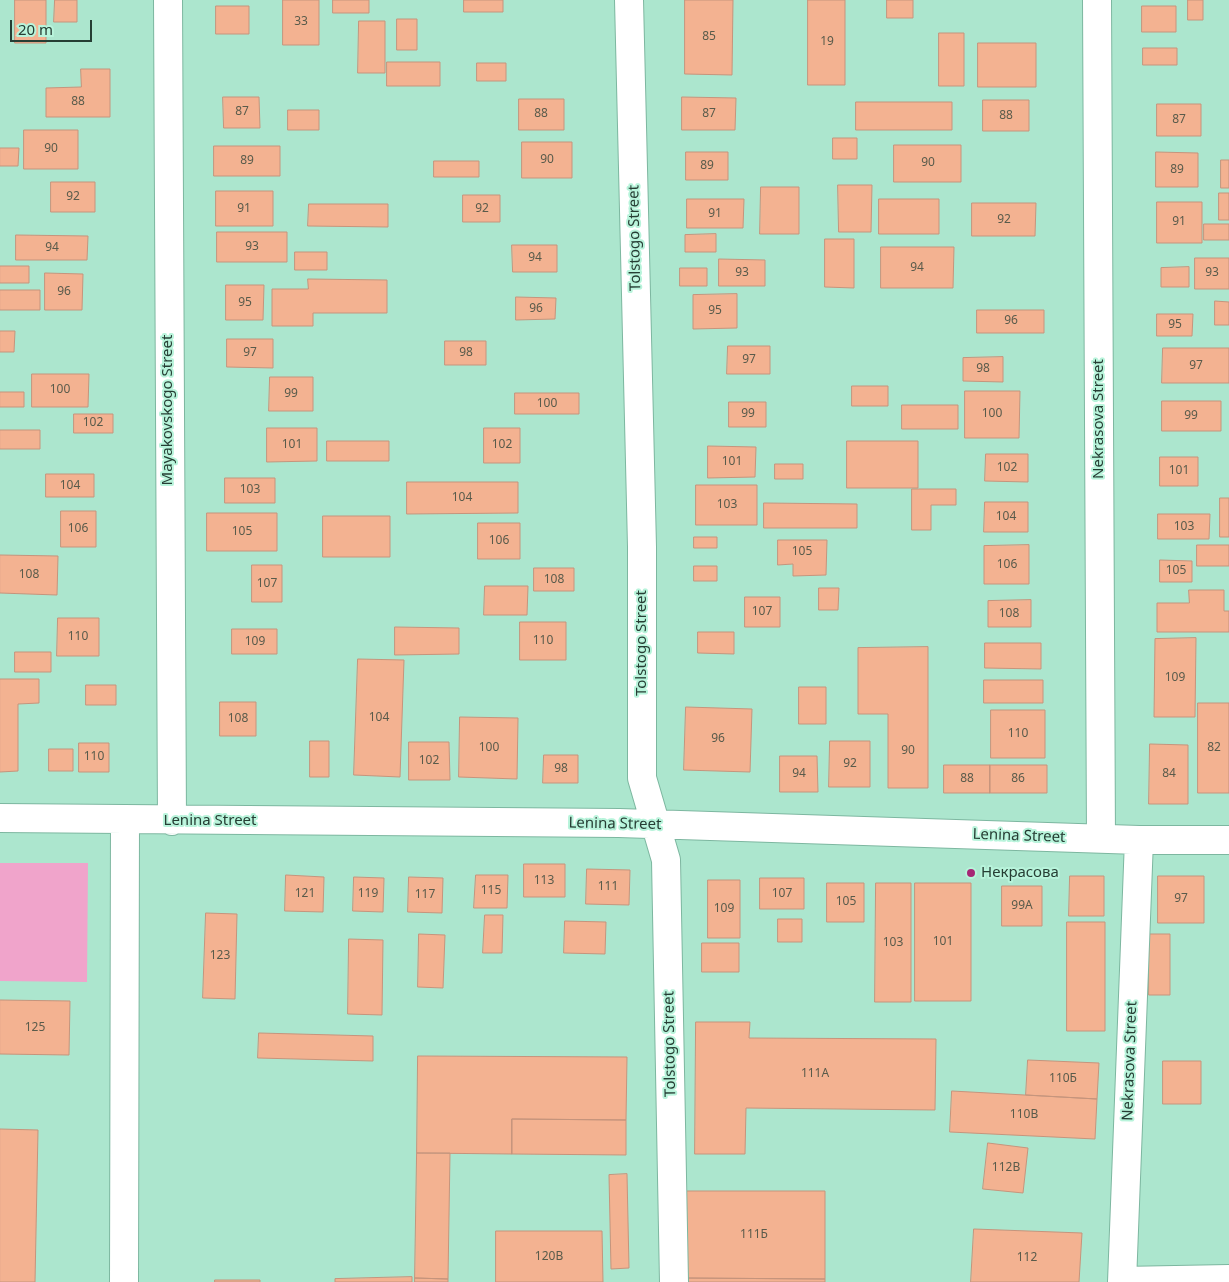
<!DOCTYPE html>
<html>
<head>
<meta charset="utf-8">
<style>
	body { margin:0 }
	#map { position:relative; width:1229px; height:1282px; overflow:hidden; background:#ace6ce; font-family:"Noto Sans",sans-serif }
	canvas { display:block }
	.scale { position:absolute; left:10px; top:20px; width:82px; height:22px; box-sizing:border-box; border:2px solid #263e34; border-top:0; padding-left:6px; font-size:15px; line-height:18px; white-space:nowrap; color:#263e34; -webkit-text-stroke:4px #b8f4db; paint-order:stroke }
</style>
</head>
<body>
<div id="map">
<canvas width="1229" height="1282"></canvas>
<div class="scale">20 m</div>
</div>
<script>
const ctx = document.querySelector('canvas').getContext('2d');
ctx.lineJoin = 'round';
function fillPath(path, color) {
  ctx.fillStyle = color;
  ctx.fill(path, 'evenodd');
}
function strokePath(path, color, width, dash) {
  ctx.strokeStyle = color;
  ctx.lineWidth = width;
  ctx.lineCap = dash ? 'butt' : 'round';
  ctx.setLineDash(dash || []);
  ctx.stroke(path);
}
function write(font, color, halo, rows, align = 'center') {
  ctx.font = font + ' "Noto Sans",sans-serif';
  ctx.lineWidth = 4;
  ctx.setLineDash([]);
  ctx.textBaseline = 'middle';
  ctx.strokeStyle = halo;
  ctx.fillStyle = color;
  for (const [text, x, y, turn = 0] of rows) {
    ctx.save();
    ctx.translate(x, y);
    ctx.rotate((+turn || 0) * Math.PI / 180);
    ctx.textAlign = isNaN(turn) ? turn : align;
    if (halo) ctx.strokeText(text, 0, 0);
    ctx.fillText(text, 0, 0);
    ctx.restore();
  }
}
fillPath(new Path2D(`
	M0,863H88L87,982L0,981Z`), '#f0a4cb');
const building = new Path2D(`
	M15,0H46V43H15Z
	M55,0H77V22H54Z
	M283,0H319V45H283Z
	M333,0H369V13H333Z
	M464,0H503V12H464Z
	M685,0H733L732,75L685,74Z
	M808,0H845V85H808Z
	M887,0H913V18H887Z
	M1188,0H1203V20H1188Z
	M216,6H249V34H216Z
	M1142,6H1176V32H1142Z
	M397,19H417V50H397Z
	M359,21H385V73H358Z
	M939,33H964V86H939Z
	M978,43H1036V87H978Z
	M1143,48H1177V65H1143Z
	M387,62H440V86H387Z
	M477,63H506V81H477Z
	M81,69H110V117H46V88L81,87Z
	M223,97H259L260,128H224Z
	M682,97L736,98L735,130H682Z
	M519,99H564V130H519Z
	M983,100H1029V131H983Z
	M856,102H952V130H856Z
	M1157,104H1201V136H1157Z
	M288,110H319V130H288Z
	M24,130H78V169H24Z
	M833,138H857V159H833Z
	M522,142H572V178H522Z
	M894,145H961V182H894Z
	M214,146H280V176H214Z
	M0,148H19L18,166H0Z
	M686,152H728V180H686Z
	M1156,152L1198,153V187H1156Z
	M1221,160H1229V188H1221Z
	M434,161H479V177H434Z
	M51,182H95V212H51Z
	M838,185H872L871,232H839Z
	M761,187H799V234H760Z
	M216,191H273V226H216Z
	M1219,193H1229V220H1219Z
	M463,195H500V222H463Z
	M687,199H744L743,228H687Z
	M879,199H939V234H879Z
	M1157,202H1202V243H1157Z
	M972,203H1036L1035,236H972Z
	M309,204H388V227L308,226Z
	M1204,224H1229V240H1204Z
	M217,232H287V262H217Z
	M716,234V252H685V235Z
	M16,235L88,236L87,260H16Z
	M825,239H854V288L825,287Z
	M512,245H557V272H513Z
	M881,247H954L953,288H881Z
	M295,252H327V270H295Z
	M1195,258H1229V289H1195Z
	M719,259L765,260V286H719Z
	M0,266H29V283H0Z
	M1189,267V287H1161V268Z
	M680,268H707V286H680Z
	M45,273L83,274L82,310H45Z
	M308,279L387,280V313H313V326H272V289H308Z
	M226,285H264L263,320H226Z
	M0,290H40V310H0Z
	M737,294V328L693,329V295Z
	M516,297L556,298L555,319L516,320Z
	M1215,301L1229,302V325H1215Z
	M977,310H1044V333H977Z
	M1157,314H1193L1192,336H1157Z
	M0,331H15L14,352H0Z
	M227,339H273V368L227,367Z
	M445,341H486V365H445Z
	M728,346H770V374H727Z
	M1163,348H1229V383H1162Z
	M1003,357V382L963,381V358Z
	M32,374H89L88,407H32Z
	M270,377H313V411H269Z
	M852,386H888V406H852Z
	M965,391H1020L1019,438H965Z
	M0,392H24V407H0Z
	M515,393H579V414H515Z
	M1162,401H1221V431H1162Z
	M729,402H766V427H729Z
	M902,405H958V429H902Z
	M74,414H113V433H74Z
	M267,428H317V461L267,462Z
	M484,428H520V463H484Z
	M0,430H40V449H0Z
	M327,441H389V461H327Z
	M847,441H918V488H847Z
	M708,446L756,447L755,477L708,478Z
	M986,454H1028V482L985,481Z
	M1160,457H1198V486H1160Z
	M775,464H803V479H775Z
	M46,474H94V497H46Z
	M225,478H275V503H225Z
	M407,482H518V513L407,514Z
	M696,485H757V525H696Z
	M912,489H956V505H931V530H912Z
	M1220,498H1229V537H1220Z
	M985,502H1028V532H984Z
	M764,503L857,504V528H764Z
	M61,511H96V547H61Z
	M207,513H277V551H207Z
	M1158,514H1210L1209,539H1158Z
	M323,516H390V557H323Z
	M478,523H520V559H478Z
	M694,537H717V548H694Z
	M778,540H827L826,575L793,576V564L778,565Z
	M1029,545V584H984V546Z
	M1197,545H1229V566H1197Z
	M0,555L58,556L57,595L0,593Z
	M1160,560L1192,561V582H1160Z
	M252,565H282V602H252Z
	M694,566H717V581H694Z
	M534,568H574V591H534Z
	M485,586H528L527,615H484Z
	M819,588H839L838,610H819Z
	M1189,590H1224V611H1229V632H1157V603H1189Z
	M745,597H780V627H745Z
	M1031,600V627H988V601Z
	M58,618H99V656H57Z
	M520,622H566V660H520Z
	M395,627L459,628V654L395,655Z
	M232,629H277V654H232Z
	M698,632H734V654L698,653Z
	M1196,638L1195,717H1154L1155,639Z
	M985,643H1041V669L985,668Z
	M928,647V788H888V714H858V648Z
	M15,652H51V672H15Z
	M358,659L404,660L400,777L354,775Z
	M0,679H39V703L18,704V771L0,772Z
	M984,680H1043V703H984Z
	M86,685H116V705H86Z
	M799,687H826V724H799Z
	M220,702H256V736H220Z
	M1198,703H1229V793H1198Z
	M686,707L752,709L750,772L684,770Z
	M991,710H1045V758H991Z
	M460,717L518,718L517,779L459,777Z
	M310,741H329V777H310Z
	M830,741H870V787H829Z
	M409,742H449L450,780H409Z
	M79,743H109V772H79Z
	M1150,744L1188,745V804H1149Z
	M49,749H73V771H49Z
	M544,755H578V783H543Z
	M780,756H817L818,792H780Z
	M944,765H990V793H944Z
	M990,765H1047V793H990Z
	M524,864H565V897H524Z
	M587,869L630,870L629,905L586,904Z
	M286,875L324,877L323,912L285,911Z
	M476,875H508L507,908H474Z
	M1070,876H1104V916H1069Z
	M1158,876H1204V923H1158Z
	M354,877L384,878L383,912L353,911Z
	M409,877L443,878L442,913L408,912Z
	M760,878H804V909H760Z
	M708,880H740V938H708Z
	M827,883H864V922H827Z
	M876,883H911V1002H875Z
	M915,883H971V1001H915Z
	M1002,886H1042V926H1002Z
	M206,913L237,914L235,999L203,998Z
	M485,915H503L502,953H483Z
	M778,919H802V942H778Z
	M565,921L606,922L605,954L564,953Z
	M1067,922H1105V1031H1067Z
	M419,934L445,935L443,988L418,987Z
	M1149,934H1170V995H1149Z
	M349,939L383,940L382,1015L348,1014Z
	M702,943H739V972H702Z
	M0,1000L70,1001L69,1055L0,1054Z
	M696,1022H750L749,1038L936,1039L935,1110L746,1108L745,1154H695Z
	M259,1033L373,1036V1061L258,1058Z
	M418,1056L627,1057L626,1120L512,1119V1154L417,1153Z
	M1028,1060L1099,1063L1097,1099L1026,1095Z
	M1163,1061H1201V1104H1163Z
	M952,1091L1097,1099L1095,1139L950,1132Z
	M512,1119L626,1120V1155L512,1154Z
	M0,1129L38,1130L35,1282H0Z
	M988,1143L1028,1148L1023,1193L983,1189Z
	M417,1153H450L448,1279L415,1278Z
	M627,1174L629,1268L611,1269L609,1175Z
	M683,1191H825V1279L683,1278Z
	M974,1229L1082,1233L1079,1282H971Z
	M496,1231H602L603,1282H496Z
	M412,1277V1282H335V1279Z
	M415,1278L448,1279V1282H415Z
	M683,1278L825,1279V1282H683Z
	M215,1280H260V1282H215Z`);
fillPath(building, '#f3b291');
strokePath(building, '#c5947c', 1);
const minor = new Path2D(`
	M168,0L172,821
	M629,0L642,547V778L666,860L674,1282
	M1097,0L1101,838
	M0,818L619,823L1139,840H1229
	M1122,1281L1229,1279
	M124,1282L125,820
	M1122,1282L1139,840`);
strokePath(minor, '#7db7a0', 30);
strokePath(minor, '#fff', 28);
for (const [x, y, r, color] of [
	[971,873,5,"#a62675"]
]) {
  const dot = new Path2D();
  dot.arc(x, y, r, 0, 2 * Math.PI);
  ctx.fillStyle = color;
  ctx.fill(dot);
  strokePath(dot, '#b8f4db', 2);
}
write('12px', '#595b4b', null, [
	["33",301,22],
	["85",709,37],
	["19",827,42],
	["88",78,102],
	["87",242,112],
	["88",541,114],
	["87",709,114],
	["88",1006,116],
	["87",1179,120],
	["90",51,149],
	["90",547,160],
	["89",247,161],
	["90",928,163],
	["89",707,166],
	["89",1177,170],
	["92",73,197],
	["91",244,209],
	["92",482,209],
	["91",715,214],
	["92",1004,220],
	["91",1179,222],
	["93",252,247],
	["94",52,248],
	["94",535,258],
	["94",917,268],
	["93",742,273],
	["93",1212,273],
	["96",64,292],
	["95",245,303],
	["96",536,309],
	["95",715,311],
	["96",1011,321],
	["95",1175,325],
	["97",250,353],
	["98",466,353],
	["97",749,360],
	["97",1196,366],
	["98",983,369],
	["100",60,390],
	["99",291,394],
	["100",547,404],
	["99",748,414],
	["100",992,414],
	["99",1191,416],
	["102",93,423],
	["101",292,445],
	["102",502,445],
	["101",732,462],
	["102",1007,468],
	["101",1179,471],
	["104",70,486],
	["103",250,490],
	["104",462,498],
	["103",727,505],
	["104",1006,517],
	["103",1184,527],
	["106",78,529],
	["105",242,532],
	["106",499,541],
	["105",802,552],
	["106",1007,565],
	["105",1176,571],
	["108",29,575],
	["108",554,580],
	["107",267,584],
	["107",762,612],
	["108",1009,614],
	["110",78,637],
	["110",543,641],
	["109",255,642],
	["109",1175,678],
	["104",379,718],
	["108",238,719],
	["110",1018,734],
	["96",718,739],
	["100",489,748],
	["82",1214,748],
	["90",908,751],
	["110",94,757],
	["102",429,761],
	["92",850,764],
	["98",561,769],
	["94",799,774],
	["84",1169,774],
	["88",967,779],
	["86",1018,779],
	["113",544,881],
	["111",608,887],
	["115",491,891],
	["121",305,894],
	["119",368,894],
	["107",782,894],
	["117",425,895],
	["97",1181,899],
	["105",846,902],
	["99А",1022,906],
	["109",724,909],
	["101",943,942],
	["103",893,943],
	["123",220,956],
	["125",35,1028],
	["111А",815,1074],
	["110Б",1063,1079],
	["110В",1024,1115],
	["112В",1006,1168],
	["111Б",754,1235],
	["120В",549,1257],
	["112",1027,1258]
]);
write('15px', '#263e34', '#b8f4db', [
	["Tolstogo Street",635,238,-91],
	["Mayakovskogo Street",168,410,-90],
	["Nekrasova Street",1099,419,-90],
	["Tolstogo Street",642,643,-90],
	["Lenina Street",210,821],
	["Lenina Street",615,824,1],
	["Lenina Street",1019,836,2],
	["Tolstogo Street",670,1044,-91],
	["Nekrasova Street",1130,1061,-88]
]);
write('15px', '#263e34', '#b8f4db', [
	["Некрасова",981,873]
], 'left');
</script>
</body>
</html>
